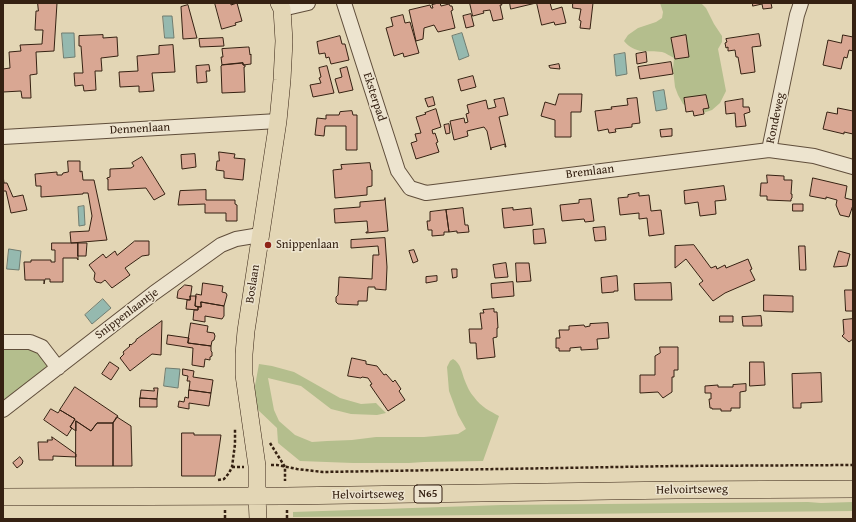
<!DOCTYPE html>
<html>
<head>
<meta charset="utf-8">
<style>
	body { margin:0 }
	#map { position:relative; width:856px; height:522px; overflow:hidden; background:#e3d6b5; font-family:"Gentium Book Plus",serif }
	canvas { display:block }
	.frame { position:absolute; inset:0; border:4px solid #352112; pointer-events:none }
</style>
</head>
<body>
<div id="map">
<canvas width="856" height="522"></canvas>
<div class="frame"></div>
</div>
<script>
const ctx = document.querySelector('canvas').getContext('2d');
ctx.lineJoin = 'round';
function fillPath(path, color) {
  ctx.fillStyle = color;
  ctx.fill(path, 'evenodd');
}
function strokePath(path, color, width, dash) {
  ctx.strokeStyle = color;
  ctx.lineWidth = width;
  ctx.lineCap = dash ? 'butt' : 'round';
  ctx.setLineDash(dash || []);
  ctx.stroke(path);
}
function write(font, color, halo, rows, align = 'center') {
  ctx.font = font + ' "Gentium Book Plus",serif';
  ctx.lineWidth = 3;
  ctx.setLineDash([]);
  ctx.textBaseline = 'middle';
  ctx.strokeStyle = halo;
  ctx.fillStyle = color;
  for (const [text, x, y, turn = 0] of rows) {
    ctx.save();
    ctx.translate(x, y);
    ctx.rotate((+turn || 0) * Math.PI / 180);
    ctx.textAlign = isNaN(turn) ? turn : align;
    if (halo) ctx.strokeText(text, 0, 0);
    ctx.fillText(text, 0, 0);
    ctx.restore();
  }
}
fillPath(new Path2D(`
	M660,3H701L706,8L714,24L722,36V42L718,49L726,91L720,103L712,110L703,113L692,109L683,104L678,95L675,87L673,69L674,58C670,56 666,53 662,52C647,50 636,55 624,41L628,35L638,28L656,22L662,18L663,12Z
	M3,348H33L48,363V369L3,402Z
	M453,359C461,363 462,374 465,381C467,386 470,393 474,397C481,407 490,411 499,416L483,461L424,462L409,463H353L300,461L278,443L277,428L256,408L254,391L259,364L272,366L294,372L340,398L361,404L376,403L386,413L377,415L351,414L331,409L301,386L268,378L274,410L279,421L295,435L312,442L327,441L352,440L376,437H424L458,434L466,429L458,415L449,391L447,367L450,361Z
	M808,502L821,503L853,502V511L293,517V512L502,505Z`), '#b4be8d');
const water = new Path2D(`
	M163,16H172L174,38H165Z
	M62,33H74L75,57L64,58Z
	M462,33L469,56L459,60L452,36Z
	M625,53L627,74L616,76L614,55Z
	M664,90L667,109L656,111L653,92Z
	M84,206L85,225L79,226L78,207Z
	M9,249L21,251L19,270L7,269Z
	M103,299L111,308L92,324L85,315Z
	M166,368L180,369L178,388L164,386Z`);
fillPath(water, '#95b9af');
strokePath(water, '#6f7c70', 1);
const building = new Path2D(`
	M38,3H57L54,51L36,52L37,74L30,75L31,98H22L21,91L3,92V69L10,68L9,52L21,51L20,45L42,44L43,30H35L36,11H38Z
	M215,3H231V5L237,3L242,21L235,23L236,25L222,29Z
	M440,3L441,6L449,4L450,6H452L453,10L451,11L455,28L438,32L434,25L424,28L423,39L416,41L409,10L430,5L431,8H433L432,5Z
	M470,3H501L502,5H500L503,19L493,21L490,10L483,11L484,13L473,16Z
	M510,3H536L511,9Z
	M537,3H550L552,10L562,7L566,23L555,25L554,22L542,25Z
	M573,3H593L590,29L580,28L581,21L579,20L581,9L573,8Z
	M753,3H771L772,8L763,9L762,4L753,6Z
	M188,5L197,38L183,39L181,7Z
	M471,14L474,26L466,28L463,16Z
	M403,15L405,23L410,22L419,53L404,57L403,53L394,56L386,28L393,26L391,18Z
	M759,34L761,46L752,47L755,72L741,74L738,57H736L735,50L728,51V47L726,48L725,43L727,42L726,39Z
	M103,35V38L117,37L118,56L101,58L102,71H95L96,90L84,91L83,85L75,86L74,73H83L81,46H79V36Z
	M686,35L689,57L675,59L671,38Z
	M843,35L853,37V51L849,50L847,58L844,57L841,69L823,65L828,40L841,43Z
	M340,36L342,44H345L349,60L331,64L329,57L326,58L325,53L319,54L317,42Z
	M223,38L224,46L200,47L199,39Z
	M173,45L175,72L152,73L154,91L139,92V86L120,87L119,72L138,71L137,56L159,54V46Z
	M248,47H249L250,55L251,54V64L243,65V63L222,65L221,57H223L222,49Z
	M646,52L647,62L637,64L636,54Z
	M671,62L673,74L640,79L638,67Z
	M243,63V65H245V67H244L245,92L222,93L221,66L222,65Z
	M559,64L560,69L550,68L549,66Z
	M209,65L210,71H206L207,82L197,83L196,66Z
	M327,66L334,93L313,97L310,85L321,83L319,78L321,77L319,68Z
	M347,67L353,90L339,93L335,79L342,77L340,69Z
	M473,76L476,87L461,91L458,80Z
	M559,94H582L581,112H571V137H555V120L541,116L545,102L555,105Z
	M706,95L709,108L703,109L704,114L694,116L693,111L686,112L684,98Z
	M433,97L435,105L428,107L425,99Z
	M504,98L508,115L499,117L506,147H505V144L491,148V150L487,131L484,127L467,131L468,136L454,140L450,121L464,118L465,123L468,122L466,114L469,113L467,105L486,100L488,109L496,107L494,100Z
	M637,98L640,123L632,124V127L615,129L616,132L609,133L608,129L598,131L595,111L612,109L611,107L628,105L627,99Z
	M743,99V107H749L750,112L744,114L746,126L736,127L735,113L726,114L725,102Z
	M838,108L853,111V134L844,132V134L823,129L827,112L837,114Z
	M436,109L441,127L432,130L433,134L435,133L438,142L436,143L439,152L416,159L411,143L417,141L415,134L421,133L416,117L426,114L425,113Z
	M352,111L353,115H357V150H346V126H325L324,136L315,135L317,118L326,119V115H339L340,112Z
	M449,124L450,133L446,134L444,125Z
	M672,129V136L661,137L660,130Z
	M219,152L235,154L234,158L245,159L243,180L224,178V171L216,170L217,161H219Z
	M195,154L196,167L182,169L181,155Z
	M142,157L165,194L154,200L146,188L108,190V179H107V178L110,177V169L131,168L134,166L132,163Z
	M68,161H80V172L82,171L83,180H94L107,240L71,243L70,232L89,231L92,216L88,193H83V194L41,197V186H36L35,174L57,172V175H62L63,173L68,172Z
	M370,163L371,170H372V186L367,187V195L335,198L333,170L342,169L341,165Z
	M3,175L4,183H7L13,197L23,195L27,210L11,213L6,191H3Z
	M767,175L784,176V180H792L791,194H792V198L791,199V201L767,200V196H760L761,183H767Z
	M813,178L847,186L845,198L853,200V205L849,217L840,215L836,205L837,200L826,197V199L810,196Z
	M724,186L726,200L715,201L716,214L700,216L698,202L685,204L684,191Z
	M206,190V200H235V204L237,205V221H226V213H205V204L178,205L180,191Z
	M639,193V196L649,195L651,211L661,210L664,234L649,236L647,218L639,219V213L620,215L618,198L628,197V195Z
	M385,198L388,231L366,233V232H368L367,221L335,223L334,209L360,207V202L384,200Z
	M591,199L594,221L585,222L584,219L562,221L560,205L579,203V200Z
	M793,204H803V211H793Z
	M463,208L465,225H468L469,232L457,233V231L449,232L446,210Z
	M513,208V210L531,208L533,225L504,228L502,209Z
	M446,210L449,232H444V235L432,236V230H428L427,221H430V212Z
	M605,227L606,240L595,241L593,228Z
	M544,229L546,243L534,244L533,230Z
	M385,238L387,267L386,290L375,289V287H368L367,301H358V305L338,304L336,302V297L338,295L339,277L372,279L373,255H379L378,246L351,248V240Z
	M135,241H149V255L142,256L125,268L130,275L112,288L105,280L101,283L96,282L94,279L95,273L89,265L103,254L106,258L115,251L117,255Z
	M52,243H78V260L77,258H63V282H50V279H45L44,284V280H25L24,262H31V260H51V262H55V250H52Z
	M78,243H87L86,256H78Z
	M694,245L711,268L716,266L717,269L725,265L726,268L748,259L752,269L750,270L755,280L725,293L713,301L699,284L703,281L686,259L675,268V246Z
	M799,246H805L806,270H800Z
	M414,250L418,261L413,263L409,251Z
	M839,251L850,254L847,266L834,267Z
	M506,263L508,277L495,278L493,265Z
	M516,263H529L531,281L517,282Z
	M452,269H457V277L453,278Z
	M437,276V281L426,283V277Z
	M617,276L618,291H614V292L602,293L601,278Z
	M513,282L514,296L492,298L491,284Z
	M203,283L223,286L222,292L226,293L227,295L224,306L201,302V307L195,306L196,294L201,295Z
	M671,283L672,300H635L634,284Z
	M185,285L192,286L190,300L177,298L178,291Z
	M845,290H853V311H846Z
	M764,295L793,296V312L764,311Z
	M190,296H196L195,306L198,307V310L186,309L187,300H190Z
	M201,302L224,306V316L222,319L205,316V322L193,320L194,310H198V307H201Z
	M494,309V312H497L498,328H497V337L493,338L495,357L477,359L476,343H470L469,329H482L480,313H484L483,310Z
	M720,316H733V322H720Z
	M761,316L762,326H743L742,317Z
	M853,319V339L849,342L842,336L844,334L843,320Z
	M162,321L161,355L152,354L130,371L120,358L124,354L123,352L130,346L129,345L130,344L131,345L136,341V340Z
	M191,323L208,326L207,332L214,333L215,336L214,340L212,341L211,346L188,343Z
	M608,323L609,338L597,339L598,349L581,350V347L570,348V351H559V348H556V338H560L559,330H569V326L584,325L585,327L590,326V324Z
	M168,335L189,338L188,343L211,346V351L212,352V356L210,357V360L205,359L204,367L192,365L193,348L167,344Z
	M660,347H678V370H674V377H672V392L663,398L658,392L640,393V375H655V356L660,353Z
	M352,358L366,361V364L377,366L384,375L386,374L393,382L395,380L401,389L399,391L405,400L388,411L370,385L372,384L368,378L362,377L361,378L348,376Z
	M110,362L119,368L111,380L102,374Z
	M750,362H764L765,385L750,386Z
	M183,369L194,371L193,377L213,380L211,393L189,390L190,381H187L188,376L183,375Z
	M821,373L822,402L801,403V408H793L792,374Z
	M746,384V391L740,392V408H731V411H721V409H712V408H710L709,399H711V393H705V386L718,385V387H733V385Z
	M75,387L118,416L113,423H97L91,431L76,421V431L70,427L75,419L60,410Z
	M154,388H158L157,399L140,398L141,390L154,391Z
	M189,390L211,393L209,406L189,403V409L178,407L179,401L184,402L185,397L188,398Z
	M140,398L157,399V407H140Z
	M51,409L58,413L60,410L75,419L70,427L72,428L67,436L44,420Z
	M117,417L131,426L132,466H113V423Z
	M76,421L91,431L97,423H113V466H76Z
	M182,433H194V435H221L215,476H182Z
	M52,437L76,454V457L53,456V460H39L38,442H48L47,440H52Z
	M20,457L23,461L22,464L17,468L13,463Z`);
fillPath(building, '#d9a793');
strokePath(building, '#352112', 1);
const minor = new Path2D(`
	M344,3L398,171L410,188L426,193L769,150
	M801,3L797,15L769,150L814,156L853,167
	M282,9L308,3
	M3,137L278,121
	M3,342H30L42,347L58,368
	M3,410L154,293L221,245L236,239L254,236L260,237`);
const major = new Path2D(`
	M3,497L286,496L676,490L853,489
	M258,519L257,496V466L244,375V354L246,331L278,121L282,80L284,41L282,9L279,3`);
strokePath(minor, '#604e3b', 16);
strokePath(major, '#352112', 18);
strokePath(new Path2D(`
	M270,443L285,467V481
	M271,465H277L297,469L323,472L676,466L853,465
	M232,467H244
	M218,480L224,479L229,473L232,467L235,444V429
	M225,510V519
	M287,510V519`), '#352112', 2.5, [3, 2]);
strokePath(minor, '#ede4cf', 14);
strokePath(major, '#e3d6b5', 17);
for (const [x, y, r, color] of [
	[268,245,4,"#8f2418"]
]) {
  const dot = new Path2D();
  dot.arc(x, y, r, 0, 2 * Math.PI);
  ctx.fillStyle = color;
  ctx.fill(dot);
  strokePath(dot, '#ede4cf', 1.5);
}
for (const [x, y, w] of [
	[428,494,28]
]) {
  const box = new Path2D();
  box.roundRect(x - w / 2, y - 9, w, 18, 3);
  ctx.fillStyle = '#ede4cf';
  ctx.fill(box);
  strokePath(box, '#352112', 1);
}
write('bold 11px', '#352112', null, [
	["N65",428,494]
]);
write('12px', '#352112', '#ede4cf', [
	["Eksterpad",374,97,72],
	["Rondeweg",776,118,-78],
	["Dennenlaan",140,129,-3],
	["Bremlaan",590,172,-7],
	["Boslaan",253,284,-81],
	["Snippenlaantje",127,314,-37],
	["Helvoirtseweg",692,490,-1],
	["Helvoirtseweg",368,495,-1]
]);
write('12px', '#352112', '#ede4cf', [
	["Snippenlaan",276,245]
], 'left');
</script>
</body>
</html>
